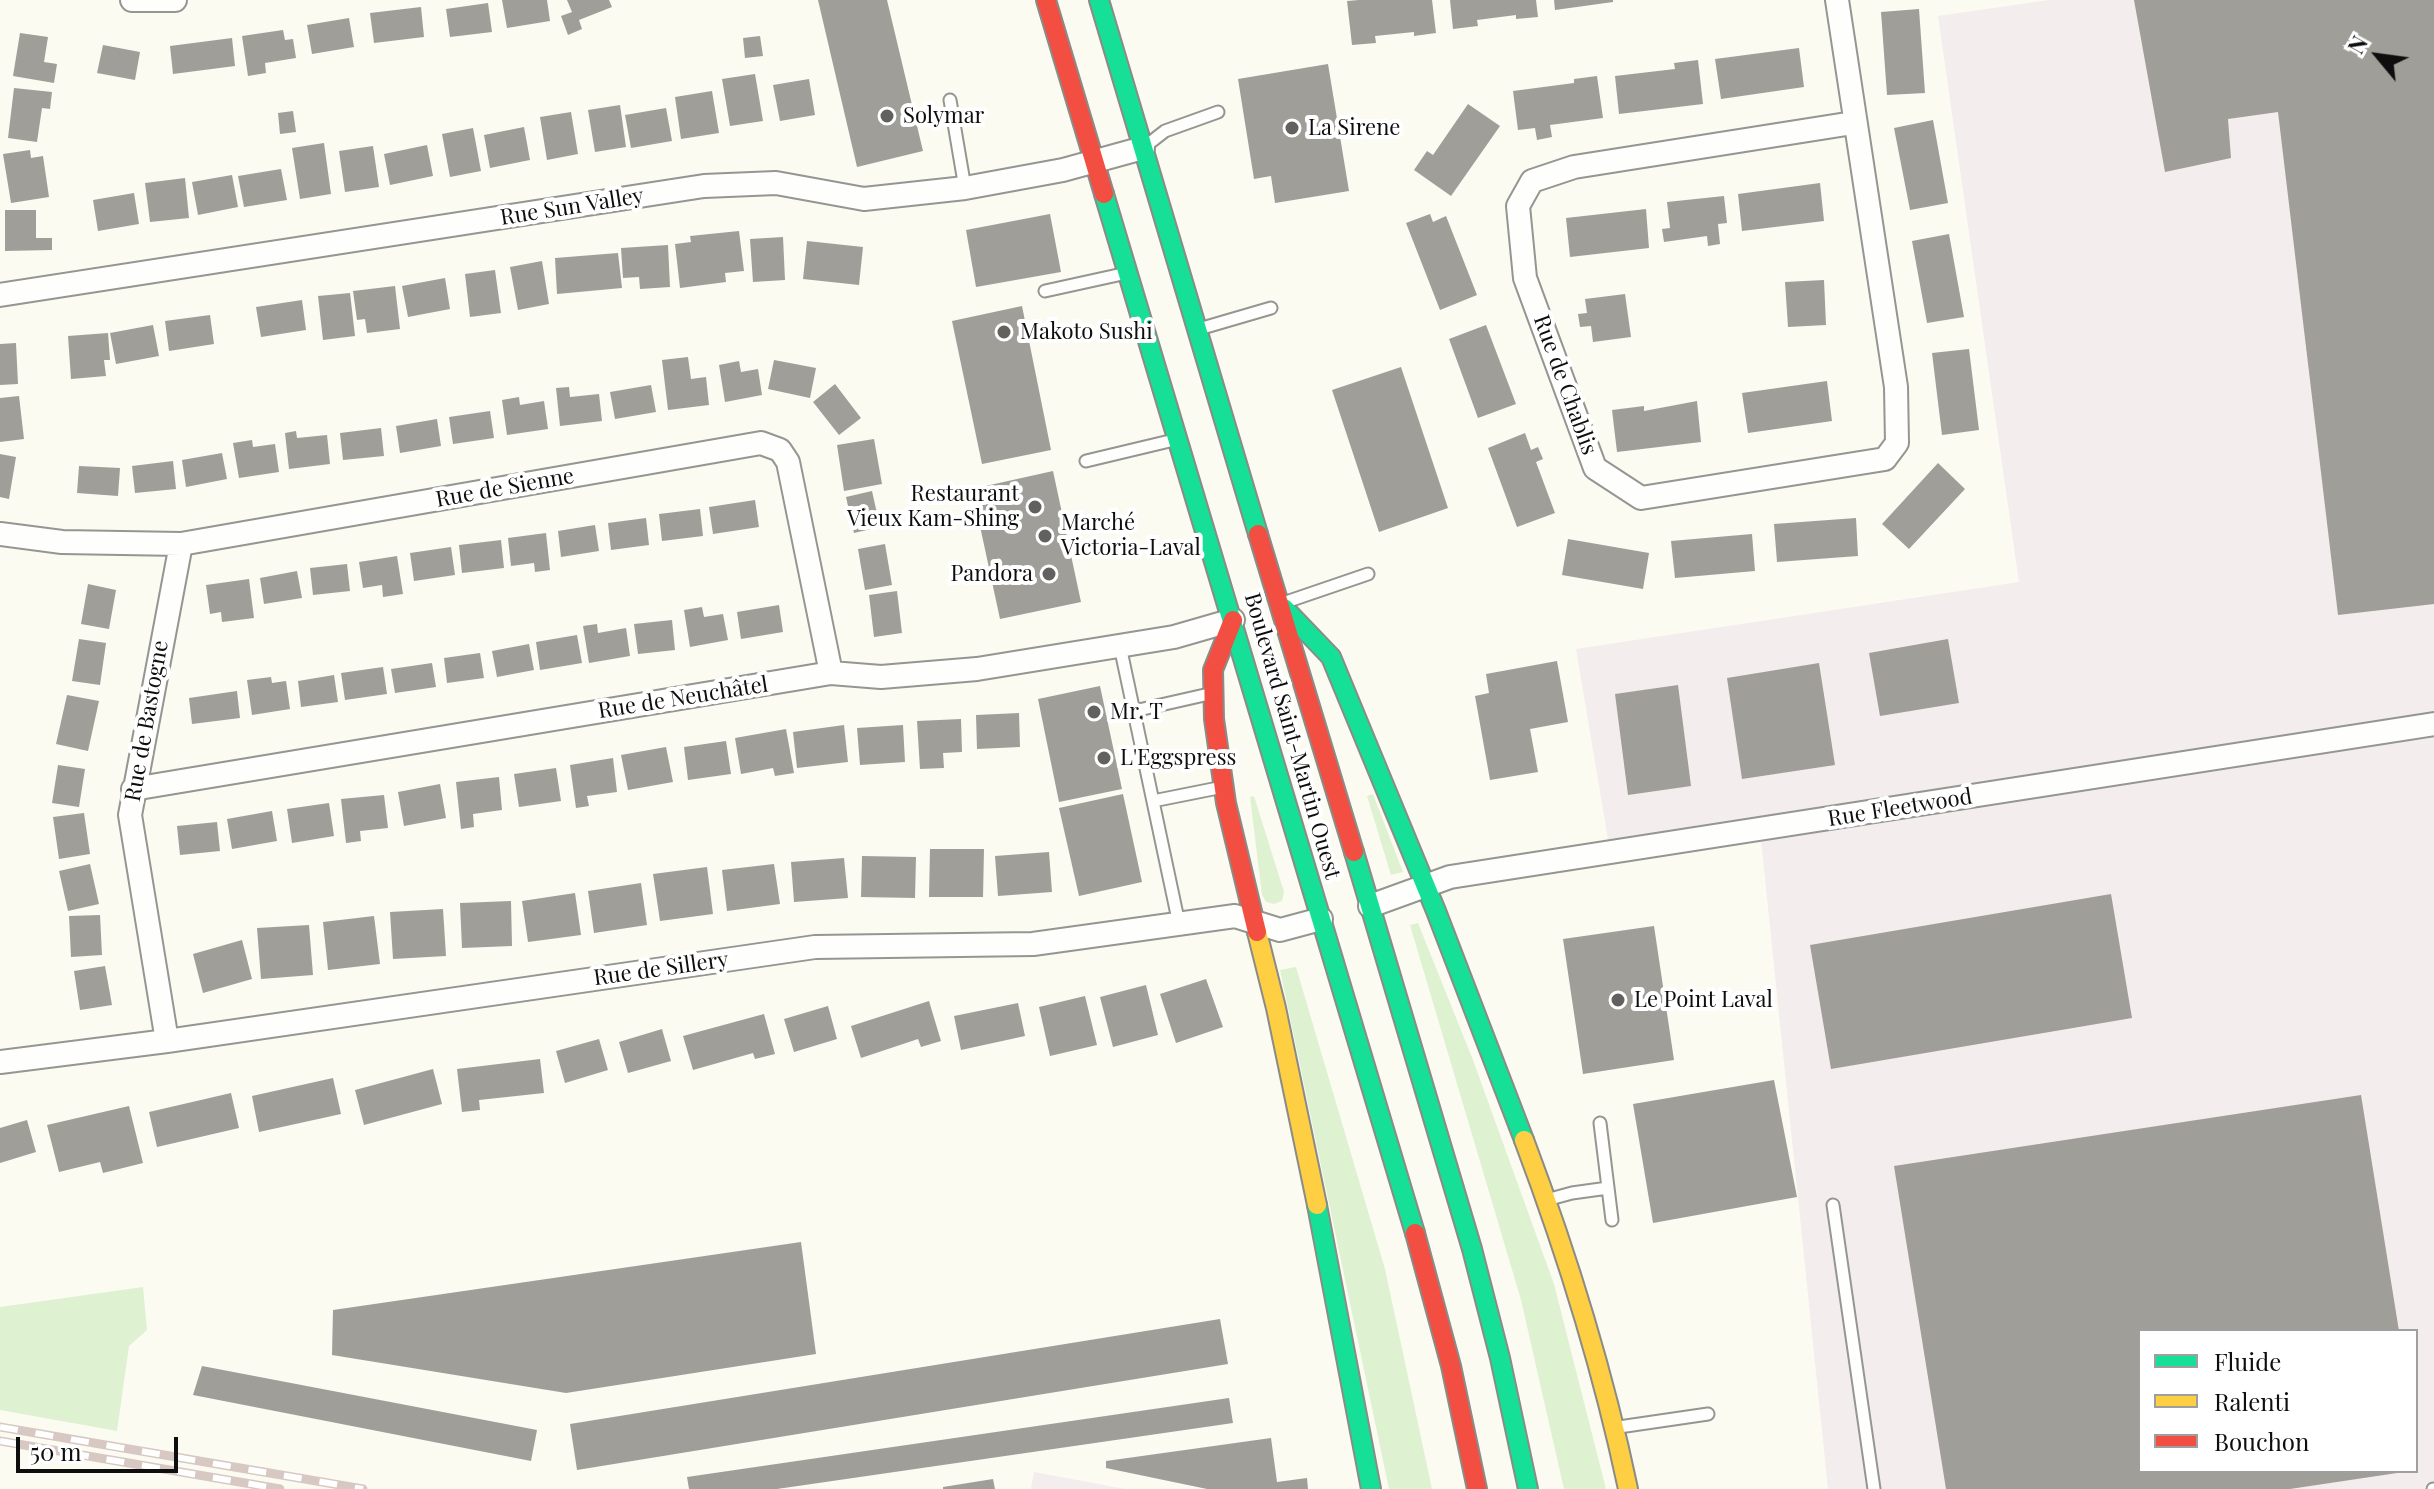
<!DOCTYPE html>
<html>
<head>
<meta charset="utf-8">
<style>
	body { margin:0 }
	#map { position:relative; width:2434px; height:1489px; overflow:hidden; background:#fbfbf2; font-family:"Playfair Display",serif }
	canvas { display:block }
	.legend { position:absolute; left:2138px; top:1329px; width:280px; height:144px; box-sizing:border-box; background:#fff; border:2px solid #9f9f9f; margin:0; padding:10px 14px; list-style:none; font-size:24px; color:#0e0e0e }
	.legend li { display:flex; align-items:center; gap:16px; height:40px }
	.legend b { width:40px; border:2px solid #9f9f9f }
	.north { position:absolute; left:2338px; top:16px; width:80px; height:80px; -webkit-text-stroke:6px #fff; paint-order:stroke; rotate:299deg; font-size:22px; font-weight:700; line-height:32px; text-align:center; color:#0e0e0e }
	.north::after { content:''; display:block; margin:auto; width:28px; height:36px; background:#0e0e0e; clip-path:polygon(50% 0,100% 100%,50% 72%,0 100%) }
	.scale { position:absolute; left:16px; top:1437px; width:162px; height:36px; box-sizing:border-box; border:4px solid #0e0e0e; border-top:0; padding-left:10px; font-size:24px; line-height:28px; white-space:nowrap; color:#0e0e0e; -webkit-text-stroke:6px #fff; paint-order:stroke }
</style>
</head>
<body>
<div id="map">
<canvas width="2434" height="1489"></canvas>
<ul class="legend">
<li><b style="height:10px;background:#16e098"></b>Fluide</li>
<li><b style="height:10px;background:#ffcf43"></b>Ralenti</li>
<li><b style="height:10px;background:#f24e42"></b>Bouchon</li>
</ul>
<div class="north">N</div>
<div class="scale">50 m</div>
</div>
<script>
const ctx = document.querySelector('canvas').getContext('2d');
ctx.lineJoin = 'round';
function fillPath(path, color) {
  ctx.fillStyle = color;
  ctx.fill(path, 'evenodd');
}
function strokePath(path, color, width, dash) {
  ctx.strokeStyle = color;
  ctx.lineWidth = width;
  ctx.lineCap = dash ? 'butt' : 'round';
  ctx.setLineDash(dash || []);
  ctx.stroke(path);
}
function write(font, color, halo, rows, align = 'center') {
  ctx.font = font + ' "Playfair Display",serif';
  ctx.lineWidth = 8;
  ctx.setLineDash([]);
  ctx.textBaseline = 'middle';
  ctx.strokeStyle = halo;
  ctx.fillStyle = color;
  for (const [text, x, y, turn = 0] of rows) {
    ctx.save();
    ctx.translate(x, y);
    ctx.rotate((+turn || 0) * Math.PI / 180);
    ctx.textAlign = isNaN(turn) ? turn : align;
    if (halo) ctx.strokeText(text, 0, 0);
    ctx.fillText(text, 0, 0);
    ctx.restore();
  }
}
fillPath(new Path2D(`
	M2049,0H2434V1489H1828L1761,840L1612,863L1576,649L2019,582L1938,16ZM2140,1331H2416V1471H2140Z
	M1034,1472L1125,1489H1031Z`), '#f3edee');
fillPath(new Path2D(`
	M1373,794L1403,872L1391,875L1367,796Z
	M1254,796L1284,892L1282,901L1274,904L1266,902L1262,895L1250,797Z
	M1418,923L1473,1060L1554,1284L1606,1489H1564L1521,1300L1410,925Z
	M1296,967L1385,1269L1432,1489H1389L1280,970Z
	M143,1287L147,1330L129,1346L117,1431L0,1410V1307Z`), '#def2d2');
fillPath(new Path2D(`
	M502,0H547L550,21L507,28Z
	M567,0H609L612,7L579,20L582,29L568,35L561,16L572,12Z
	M818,0H887L923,151L857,167Z
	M1359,0H1432L1436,33L1414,36V32L1375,36L1376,43L1352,45L1347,1Z
	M1450,0H1536L1538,17L1516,19V15L1477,20L1478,26L1453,29Z
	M1554,0H1613V2L1555,10Z
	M2134,0H2434V604L2338,615L2278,112L2228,119L2231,158L2165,172Z
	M488,3L492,32L450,37L446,9Z
	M421,7L424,37L374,43L370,13Z
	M1919,9L1925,93L1887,95L1881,12Z
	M349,18L354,47L312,54L307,25Z
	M283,30L285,40L293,39L296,58L265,63L266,73L248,76L242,36Z
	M20,33L48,37L44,62L57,64L54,83L13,76Z
	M760,36L763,56L745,58L743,38Z
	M232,38L235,66L173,74L170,46Z
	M103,45L140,52L135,80L97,73Z
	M1799,48L1804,87L1721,99L1715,59Z
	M1698,60L1703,104L1619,114L1615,76L1675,69L1674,63Z
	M1328,64L1349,191L1275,203L1271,176L1254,179L1238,79Z
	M755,74L763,121L730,126L722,79Z
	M1597,76L1603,118L1550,125L1552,137L1537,140L1535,128L1518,130L1513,91L1574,83V79Z
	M809,79L815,115L780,121L773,85Z
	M14,88L52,92L50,109L42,108L37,142L8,138Z
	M712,91L719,133L681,139L675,97Z
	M1468,104L1500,126L1451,196L1414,170L1427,151L1433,155Z
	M620,105L626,147L595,152L588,110Z
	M666,108L672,141L631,148L625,115Z
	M293,111L296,132L280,134L278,113Z
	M571,112L578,154L547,160L540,117Z
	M1933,120L1948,203L1910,210L1894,128Z
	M524,127L530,160L490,168L484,135Z
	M473,128L481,171L450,177L442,134Z
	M324,143L331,194L300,199L292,148Z
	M427,145L433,176L390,185L384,154Z
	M373,146L379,187L345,192L339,151Z
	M30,150L31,158L43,156L49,197L11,203L3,154Z
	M281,169L287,200L244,207L238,176Z
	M232,175L238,207L198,215L192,182Z
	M185,178L189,218L150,222L145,183Z
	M1820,183L1824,221L1742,231L1738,194Z
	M134,193L139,224L98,231L93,200Z
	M1724,196L1727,223L1718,224L1720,244L1708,246L1707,236L1664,242L1662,229L1670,228L1667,202Z
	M1646,209L1649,248L1570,257L1566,218Z
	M5,210H36V238H52V250L5,251Z
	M1050,214L1061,272L976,287L966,230Z
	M1430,214L1433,222L1446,216L1477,295L1440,310L1406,223Z
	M739,231L744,271L725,273L726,282L680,288L675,244L691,242L690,236Z
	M1949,234L1964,317L1927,323L1912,241Z
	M783,237L785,280L753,282L750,239Z
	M807,241L863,247L859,285L803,279Z
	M668,245L670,287L640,289L639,277L623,278L621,248Z
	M618,253L622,288L557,294L555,258Z
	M542,261L549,304L518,310L510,267Z
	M495,270L501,313L470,317L465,274Z
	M445,278L450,309L408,317L402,286Z
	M1824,280L1826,325L1788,327L1785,282Z
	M395,286L400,329L367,333L365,319L357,320L353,291Z
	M350,293L355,336L323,340L318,296Z
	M1625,294L1631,337L1593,342L1591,326L1580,327L1578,314L1587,313L1585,299Z
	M302,300L306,330L261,337L256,307Z
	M1022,306L1051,450L982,464L952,321Z
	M210,315L214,344L169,351L165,321Z
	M153,325L159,356L116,364L110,333Z
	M1486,325L1516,404L1478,418L1449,339Z
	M108,333L110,360H104L106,376L71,379L68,336Z
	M16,343L18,384L0,385V344Z
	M1969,349L1979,430L1942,435L1932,353Z
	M688,357L691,379L706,377L709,405L668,410L662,360Z
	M774,360L816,368L810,398L768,389Z
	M739,361L741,372L758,369L762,395L725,402L719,365Z
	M1401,367L1448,508L1379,532L1332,390Z
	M1827,381L1832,421L1748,433L1742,393Z
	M835,384L861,418L839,435L813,402Z
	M651,385L656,412L615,419L610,392Z
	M569,387L570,397L599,394L602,421L560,426L556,388Z
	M19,396L24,439L0,442V398Z
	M519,397L520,405L544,401L548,429L507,435L502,400Z
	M1697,401L1701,442L1617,452L1612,410L1644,406V411Z
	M490,411L494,438L453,444L449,417Z
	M437,419L441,446L400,453L396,426Z
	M381,428L384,456L343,460L340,433Z
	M296,431L297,438L327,435L330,464L289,469L285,433Z
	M1525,433L1531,450L1538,447L1543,459L1536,462L1555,513L1517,527L1488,448Z
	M874,439L882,484L844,491L837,445Z
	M252,440L253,447L275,444L279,472L239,478L233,443Z
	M222,453L227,479L186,487L182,460Z
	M0,454L16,457L9,499L0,497Z
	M173,461L176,489L135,493L132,466Z
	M1938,463L1965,489L1909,549L1882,524Z
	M79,466L120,468L118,496L77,493Z
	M1053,471L1081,602L1000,619L972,489Z
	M872,491L880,527L854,533L846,497Z
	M755,500L759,527L713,534L709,507Z
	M700,509L703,536L662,541L659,514Z
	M646,518L649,545L611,550L608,523Z
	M1856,518L1858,556L1777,562L1774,524Z
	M595,525L599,551L561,557L558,531Z
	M546,533L550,570L535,572L534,563L511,566L508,538Z
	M1752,534L1755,571L1675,578L1671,541Z
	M1568,539L1649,553L1643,589L1562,575Z
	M501,540L504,568L462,573L459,545Z
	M885,544L892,585L865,590L858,549Z
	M451,547L455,575L414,581L410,553Z
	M397,556L403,594L383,597L382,585L363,588L359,562Z
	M347,564L350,591L313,595L310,568Z
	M297,571L302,598L264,604L260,578Z
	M249,579L254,618L222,622L221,612L210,614L206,585Z
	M88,584L116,590L109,629L81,624Z
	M897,591L902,633L874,637L869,595Z
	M779,605L783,632L741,639L737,612Z
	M702,607L704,617L723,614L728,640L690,647L684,610Z
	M672,620L675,650L638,654L634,624Z
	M597,624L598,633L626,628L630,656L589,663L583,626Z
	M577,635L582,663L540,670L536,642Z
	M79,639L106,643L100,685L72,681Z
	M1948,639L1959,703L1880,716L1869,653Z
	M529,644L534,670L497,677L492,651Z
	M480,653L484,678L447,683L444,658Z
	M1557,661L1568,722L1530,729L1538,772L1490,780L1475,696L1489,693L1486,674Z
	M432,663L436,687L395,693L391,669Z
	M1819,663L1835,765L1742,779L1727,678Z
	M383,667L387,694L345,700L341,673Z
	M334,675L338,702L301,707L298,681Z
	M271,677L272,683L286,681L290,709L252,715L247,680Z
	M1678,685L1691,786L1628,795L1615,694Z
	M1100,686L1122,789L1059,802L1038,699Z
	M237,691L240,718L192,724L189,698Z
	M67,695L99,701L88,751L56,744Z
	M1019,713L1020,747L977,749L976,715Z
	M961,719L962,752L943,753L944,768L920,769L917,721Z
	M844,725L848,762L797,768L793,732Z
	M903,725L905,762L860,765L857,728Z
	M786,729L794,773L775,776L773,768L741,774L735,738Z
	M726,741L731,774L688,780L684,747Z
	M666,747L673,782L628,790L621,755Z
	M613,758L617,792L587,796L589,806L576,808L570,765Z
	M58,765L85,769L79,807L52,803Z
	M556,768L561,801L519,807L514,774Z
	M499,777L502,810L473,814L474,827L461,829L456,782Z
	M440,784L446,818L404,826L398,792Z
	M1123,794L1142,882L1079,896L1059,808Z
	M384,795L388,828L360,831L361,841L346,843L341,799Z
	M329,803L334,836L292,843L287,809Z
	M272,811L277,841L232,849L227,819Z
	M84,813L90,854L59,859L53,817Z
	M217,822L220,851L180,855L177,826Z
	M930,849H984L983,897H929Z
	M1049,852L1052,892L998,896L995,856Z
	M862,856L916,857L915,898L861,897Z
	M844,858L848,898L794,902L791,862Z
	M90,864L99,904L68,911L59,871Z
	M774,864L780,904L727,911L722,870Z
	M707,867L713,914L660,921L653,874Z
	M641,883L647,925L594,933L588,891Z
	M575,893L581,935L528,942L522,901Z
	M2111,894L2132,1018L1831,1069L1810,945Z
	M511,901L512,946L462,948L460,903Z
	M443,909L446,956L393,959L390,912Z
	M100,915L102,955L71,957L69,916Z
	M374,916L380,964L328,970L323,922Z
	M309,925L313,975L261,979L257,928Z
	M1654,926L1674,1060L1583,1074L1563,939Z
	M242,940L252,979L203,993L193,954Z
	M105,966L112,1005L80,1010L74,971Z
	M1206,979L1223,1027L1176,1043L1160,994Z
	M1146,985L1158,1035L1113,1047L1100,997Z
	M1085,996L1097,1045L1050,1056L1039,1007Z
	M929,1001L941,1041L921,1047L918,1039L861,1058L851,1026Z
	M1018,1003L1025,1036L961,1050L954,1016Z
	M828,1006L837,1039L794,1052L784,1019Z
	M764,1014L775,1054L755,1059L753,1053L693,1070L683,1036Z
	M662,1029L671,1061L628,1073L619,1042Z
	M599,1039L608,1070L565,1083L556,1051Z
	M540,1059L544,1093L479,1100L480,1110L462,1112L457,1069Z
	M433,1069L442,1104L364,1125L355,1090Z
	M333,1078L341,1114L259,1132L252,1096Z
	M1774,1080L1797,1197L1653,1223L1633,1104Z
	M231,1093L239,1128L157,1147L149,1112Z
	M2361,1095L2399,1331H2140V1471L2397,1473L2290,1489H1946L1894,1166Z
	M129,1106L143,1163L103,1173L100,1162L59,1172L47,1125Z
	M27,1120L36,1152L0,1163V1128Z
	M801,1242L816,1354L566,1393L332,1355L333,1310Z
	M1220,1319L1228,1364L577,1470L570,1424Z
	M202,1366L537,1430L531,1461L193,1395Z
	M1229,1398L1233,1423L777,1489H689L687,1477Z
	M1271,1438L1277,1482L1307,1478L1308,1489H1207L1106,1468V1461Z
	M993,1479L995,1489H943V1487Z`), '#9f9e98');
const lane = new Path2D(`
	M950,100L965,188
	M1147,145L1165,131L1218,112
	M1045,291L1127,273
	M1199,329L1271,308
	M1086,461L1174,440
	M1286,602L1368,574
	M1120,646L1179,924
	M1134,711L1209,694
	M1153,801L1223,787
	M1600,1123L1612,1220
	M1550,1199L1572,1193L1608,1188
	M1833,1205L1874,1489
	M1619,1427L1708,1414
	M2433,1489H2434`);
const street = new Path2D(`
	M132,0H175
	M1837,0L1896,387L1897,443L1885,459L1641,498L1595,468L1525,278L1518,206L1532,181L1574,167L1853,123
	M0,295L704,186L776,183L864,199L965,188L1063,170L1143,148
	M0,534L62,542L181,544L761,443L780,450L788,462L831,673
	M133,789L831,673L881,677L977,669L1174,637L1233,620
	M1370,906L1450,877L2434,724
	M167,1041L130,815L181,544
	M0,1062L167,1041L815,947L1033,944L1235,916L1280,930L1321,919`);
const fast = new Path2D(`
	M1099,0L1258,534
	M1104,194L1415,1233
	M1284,608L1331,657L1436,911L1524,1140
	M1354,852L1472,1249L1500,1358L1528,1489
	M1317,1205L1371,1489`);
const slow = new Path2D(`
	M1257,932L1276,1008L1317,1205
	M1524,1140C1567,1254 1603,1370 1628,1489`);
const jam = new Path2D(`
	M1046,0L1104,194
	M1258,534L1354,852
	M1233,620L1213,670L1214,719L1226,803L1257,932
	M1415,1233L1451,1366L1477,1489`);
strokePath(lane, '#959591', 15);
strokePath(street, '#959591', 26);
strokePath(fast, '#8b8b87', 22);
strokePath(slow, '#8b8b87', 22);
strokePath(jam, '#8b8b87', 22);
strokePath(lane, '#fefefd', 11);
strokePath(street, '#fefefd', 22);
strokePath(fast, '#16e098', 18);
strokePath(slow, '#ffcf43', 18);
strokePath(jam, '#f24e42', 18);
const rail = new Path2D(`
	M0,1427L363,1489
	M0,1441L280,1489`);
strokePath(rail, '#d8c8c4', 9);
strokePath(rail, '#fff', 6, [18]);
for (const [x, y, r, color] of [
	[887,116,8,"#61615e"],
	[1292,128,8,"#61615e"],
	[1004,332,8,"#61615e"],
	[1035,507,8,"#61615e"],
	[1045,536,8,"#61615e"],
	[1049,574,8,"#61615e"],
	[1094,712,8,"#61615e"],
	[1104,758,8,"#61615e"],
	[1618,1000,8,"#61615e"]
]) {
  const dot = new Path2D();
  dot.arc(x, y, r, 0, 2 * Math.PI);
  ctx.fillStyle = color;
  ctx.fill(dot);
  strokePath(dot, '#fff', 3);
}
write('22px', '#0e0e0e', '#fff', [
	["Solymar",903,116],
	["La Sirene",1308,128],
	["Makoto Sushi",1020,332],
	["Restaurant",1019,494,"right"],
	["Vieux Kam-Shing",1019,519,"right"],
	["Marché",1061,523],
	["Victoria-Laval",1061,548],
	["Pandora",1033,574,"right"],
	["Mr. T",1110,712],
	["L'Eggspress",1120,758],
	["Le Point Laval",1634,1000]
], 'left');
write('22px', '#0e0e0e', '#fff', [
	["Rue Sun Valley",572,207,-9],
	["Rue de Chablis",1565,385,70],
	["Rue de Sienne",505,488,-10],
	["Rue de Neuchâtel",683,698,-9],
	["Rue de Bastogne",147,721,-80],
	["Boulevard Saint-Martin Ouest",1292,736,74],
	["Rue Fleetwood",1900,808,-9],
	["Rue de Sillery",661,969,-8]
]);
</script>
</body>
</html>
